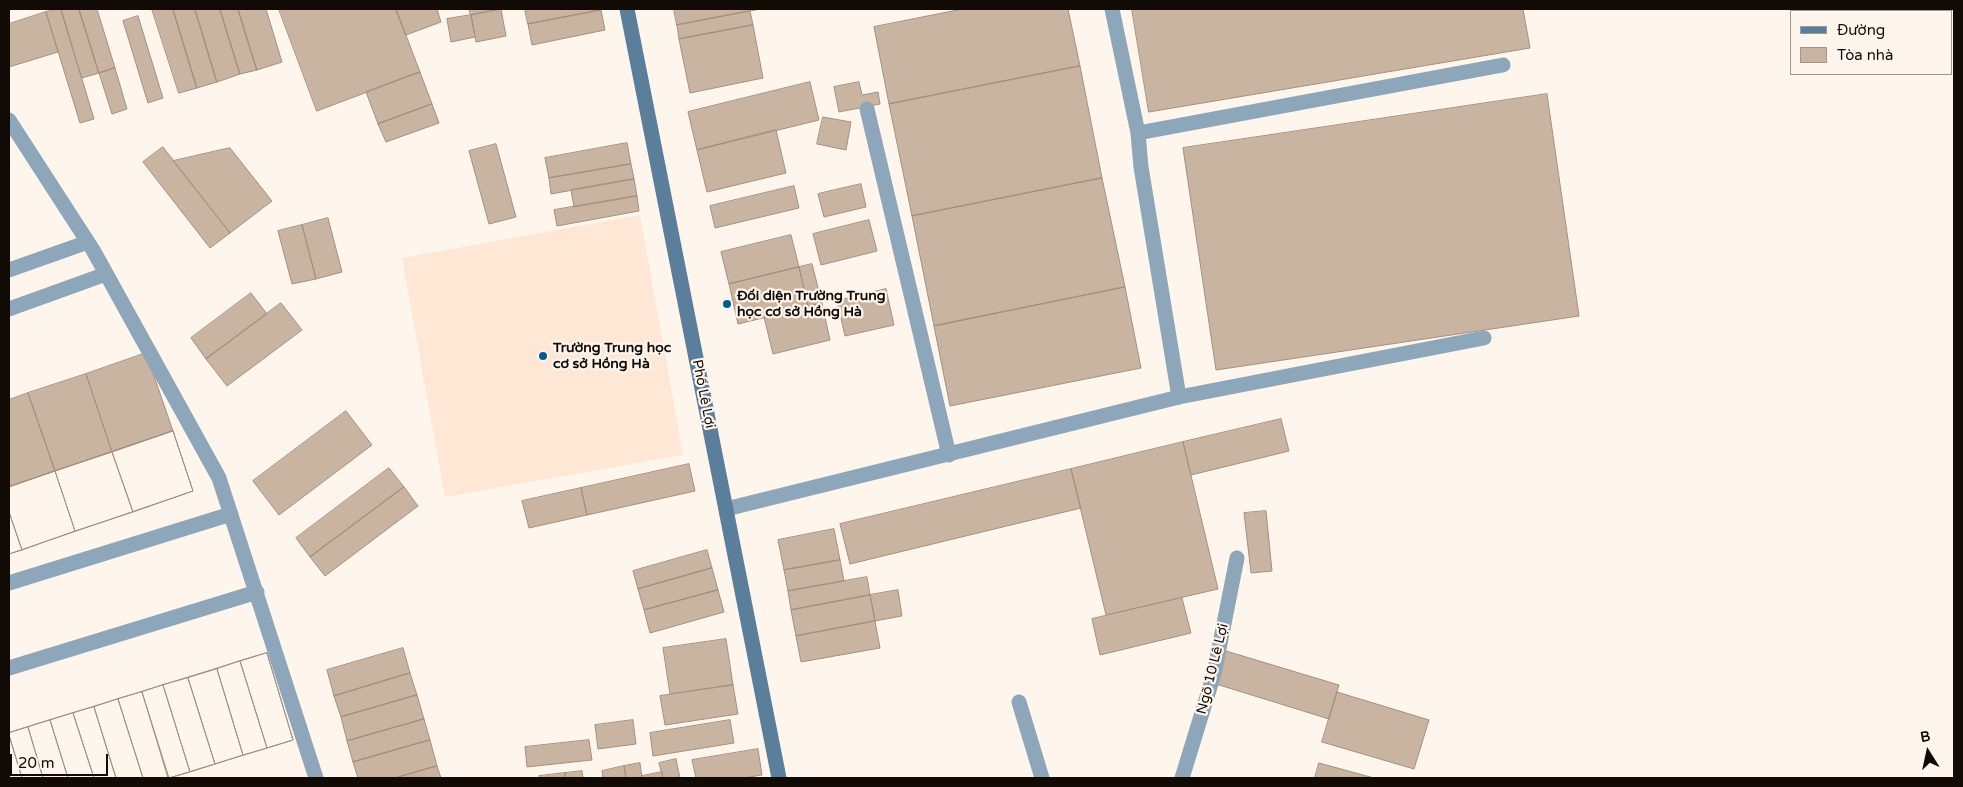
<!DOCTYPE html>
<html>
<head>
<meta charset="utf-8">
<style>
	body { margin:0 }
	#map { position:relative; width:1963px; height:787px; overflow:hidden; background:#fef5ed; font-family:"Varela Round",sans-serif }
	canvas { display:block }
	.frame { position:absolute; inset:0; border:10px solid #120b05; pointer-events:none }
	.legend { position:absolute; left:1790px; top:10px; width:162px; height:65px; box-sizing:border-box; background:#fef5ed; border:1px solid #a09790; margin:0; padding:6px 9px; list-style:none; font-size:15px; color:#120b05 }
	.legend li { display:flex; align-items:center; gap:10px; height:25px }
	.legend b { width:25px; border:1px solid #a09790 }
	.north { position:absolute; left:1903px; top:727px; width:50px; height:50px; -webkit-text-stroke:4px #fef5ed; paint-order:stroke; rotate:350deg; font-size:14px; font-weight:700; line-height:20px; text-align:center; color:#120b05 }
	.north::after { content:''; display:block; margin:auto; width:18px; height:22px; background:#120b05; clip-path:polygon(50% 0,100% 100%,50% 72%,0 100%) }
	.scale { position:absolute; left:10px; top:754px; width:98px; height:22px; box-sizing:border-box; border:2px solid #120b05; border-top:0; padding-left:6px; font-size:15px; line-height:18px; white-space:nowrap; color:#120b05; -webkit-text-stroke:4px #fef5ed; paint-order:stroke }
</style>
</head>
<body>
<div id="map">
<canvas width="1963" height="787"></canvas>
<div class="frame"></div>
<ul class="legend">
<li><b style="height:6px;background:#5b7f9a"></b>Đường</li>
<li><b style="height:14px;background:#c9b4a1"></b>Tòa nhà</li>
</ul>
<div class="north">B</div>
<div class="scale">20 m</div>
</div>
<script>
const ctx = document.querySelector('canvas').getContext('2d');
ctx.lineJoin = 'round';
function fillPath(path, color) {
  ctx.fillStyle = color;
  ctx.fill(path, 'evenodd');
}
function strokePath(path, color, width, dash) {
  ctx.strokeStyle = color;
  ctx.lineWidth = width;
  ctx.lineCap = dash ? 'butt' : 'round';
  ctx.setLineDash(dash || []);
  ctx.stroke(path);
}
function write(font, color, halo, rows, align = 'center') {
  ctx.font = font + ' "Varela Round",sans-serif';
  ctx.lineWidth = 4.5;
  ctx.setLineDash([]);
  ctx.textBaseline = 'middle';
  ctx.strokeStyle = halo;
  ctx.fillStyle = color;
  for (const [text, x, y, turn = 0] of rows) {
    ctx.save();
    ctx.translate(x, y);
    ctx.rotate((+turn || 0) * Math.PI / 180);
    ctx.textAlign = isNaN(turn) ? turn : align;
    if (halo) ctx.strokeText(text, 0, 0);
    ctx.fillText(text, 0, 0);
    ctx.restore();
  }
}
fillPath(new Path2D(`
	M640,215L683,455L445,497L402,258Z`), '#fee7d4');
const building = new Path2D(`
	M57,9H61L94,119L80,123L46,12Z
	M61,9H79L99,73L82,78Z
	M79,9H97L115,68L99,73Z
	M152,9H173L197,88L179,93Z
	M173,9H195L217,82L197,88Z
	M195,9H220L240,74L217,82Z
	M220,9H238L257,70L240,74Z
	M238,9H266L282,62L257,70Z
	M279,9H396L420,72L317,111Z
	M396,9H437L441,22L406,35Z
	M469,9H501L471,15Z
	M501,9L506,36L476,42L471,15Z
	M525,9H601V10L528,24Z
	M674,9H760L677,25Z
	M963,9H1068L1080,66L889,104L874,27Z
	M1132,9H1523L1530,48L1149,112Z
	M601,10L605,30L532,45L528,24Z
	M750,11L753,25L679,39L677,25Z
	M46,12L58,52L9,67V24Z
	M471,15L475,37L451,42L447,19Z
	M138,16L163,98L148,103L123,21Z
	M753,25L763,78L690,93L679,39Z
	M1080,66L1102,178L912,216L889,104Z
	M115,68L127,109L112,114L99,73Z
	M420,72L432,104L378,124L366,92Z
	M810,82L819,120L697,150L688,112Z
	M859,82L862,95L878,92L880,104L839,112L834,87Z
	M1547,94L1579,316L1216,370L1183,148Z
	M432,104L439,123L386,142L378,124Z
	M823,117L851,122L846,150L817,144Z
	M776,130L786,173L707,192L697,150Z
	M627,143L631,164L549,178L545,158Z
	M496,144L516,217L489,224L469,151Z
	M163,147L230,233L210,248L143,162Z
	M230,148L272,201L230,233L173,161Z
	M631,164L634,179L551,194L549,178Z
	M1102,178L1125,287L934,326L912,216Z
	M634,179L637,196L574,207L571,190Z
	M861,184L866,207L824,217L818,194Z
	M794,186L799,208L715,228L710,206Z
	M637,196L639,211L557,226L554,210Z
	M328,218L342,272L316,279L302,225Z
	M869,220L877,251L821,265L813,234Z
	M302,225L316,279L292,284L278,231Z
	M791,235L799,267L729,284L721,252Z
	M812,264L822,303L808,307L799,267Z
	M799,267L808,307L738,324L729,284Z
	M1125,287L1141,368L950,406L934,326Z
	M886,289L894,325L845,336L837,301Z
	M251,293L267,314L206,359L191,338Z
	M281,303L302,330L227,386L206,359Z
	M822,303L830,340L773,354L764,317Z
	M146,353L173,431L112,452L86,374Z
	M86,374L112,452L55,471L28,393Z
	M28,393L55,471L9,487V400Z
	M346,411L372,445L279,515L253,481Z
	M1281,419L1289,451L1191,475L1183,442Z
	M173,431L193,491L133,512L112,452Z
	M173,431L193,491L9,554V487Z
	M1183,442L1218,589L1106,615L1071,469Z
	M112,452L133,512L75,531L55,471Z
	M689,464L695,491L587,515L581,488Z
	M389,468L404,487L310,557L296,538Z
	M1071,469L1081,508L850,564L840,524Z
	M55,471L75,531L22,550L9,512V487Z
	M404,487L418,506L325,576L310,557Z
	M581,488L587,515L529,528L522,501Z
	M1266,511L1272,571L1251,573L1244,513Z
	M9,512L22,550L9,554Z
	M834,529L840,560L784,570L778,540Z
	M707,550L712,568L638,589L633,571Z
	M840,560L844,581L788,591L784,570Z
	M712,568L718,590L644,610L638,589Z
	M867,577L870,595L791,610L788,591Z
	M718,590L724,612L650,633L644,610Z
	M898,590L902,616L875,621L870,595Z
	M870,595L875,621L796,636L791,610Z
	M1182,598L1191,633L1100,655L1092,619Z
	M875,621L880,648L801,662L796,636Z
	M726,639L733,685L670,694L663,648Z
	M403,648L410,673L334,696L327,670Z
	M1226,651L1339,685L1329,719L1216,684Z
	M267,653L293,740L267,748L240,661Z
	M267,653L293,740L169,778H9V733Z
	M240,661L267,748L243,755L217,669Z
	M217,669L243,755L215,764L188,678Z
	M410,673L417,695L341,717L334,696Z
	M188,678L215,764L190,772L163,685Z
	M163,685L190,772L169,778L142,692Z
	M733,685L738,714L665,725L660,696Z
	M142,692L168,778H143L118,699Z
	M1337,692L1429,720L1414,769L1322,742Z
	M417,695L424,719L347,741L341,717Z
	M118,699L143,778H116L94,707Z
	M94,707L116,778H94L73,713Z
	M73,713L94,778H68L50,720Z
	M424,719L430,740L353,762L347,741Z
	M50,720L68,778H43L28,727Z
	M633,720L636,744L598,749L595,725Z
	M730,720L734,743L653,756L650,733Z
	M28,727L43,778H22L9,735V733Z
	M9,735L22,778H9Z
	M430,740L437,766L395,778H358L353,762Z
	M589,740L592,760L527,767L525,747Z
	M758,749L762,775L743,778H696L692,760Z
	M676,759L680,778H663L659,763Z
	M640,763L642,778H626L624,766Z
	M1319,763L1374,778H1315Z
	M437,766L441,778H395Z
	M624,766L626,778H603L602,771Z
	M582,771L583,778H565V773Z
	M662,772L663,778H642V776Z
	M565,773V778H540L539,776Z`);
fillPath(building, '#c9b4a1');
strokePath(building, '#a5907f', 1);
strokePath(new Path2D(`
	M1112,9L1138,133
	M1179,397L1141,167L1138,133L1503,65`), '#8ea6b9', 15);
strokePath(new Path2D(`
	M867,109L949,455
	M9,120L93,250L219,478L316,778
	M9,270L88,242
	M9,309L106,274
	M726,509L1179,397L1484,338
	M9,583L231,514
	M9,668L257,592
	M1019,702L1042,778
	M1182,778L1214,674L1237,558`), '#8ea6b9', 15);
strokePath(new Path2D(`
	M627,9L779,778`), '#5b7f9a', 15);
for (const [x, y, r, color] of [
	[727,304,5,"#025e8f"],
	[543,356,5,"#025e8f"]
]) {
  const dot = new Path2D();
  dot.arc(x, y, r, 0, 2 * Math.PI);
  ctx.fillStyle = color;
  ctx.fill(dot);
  strokePath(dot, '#fef5ed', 2);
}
write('bold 14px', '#120b05', '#fef5ed', [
	["Đối diện Trường Trung",737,296],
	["học cơ sở Hồng Hà",737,312],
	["Trường Trung học",553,348],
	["cơ sở Hồng Hà",553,364]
], 'left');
write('14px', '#120b05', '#fef5ed', [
	["Phố Lê Lợi",703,394,79],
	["Ngõ 10 Lê Lợi",1213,669,-76]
]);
</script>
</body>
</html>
